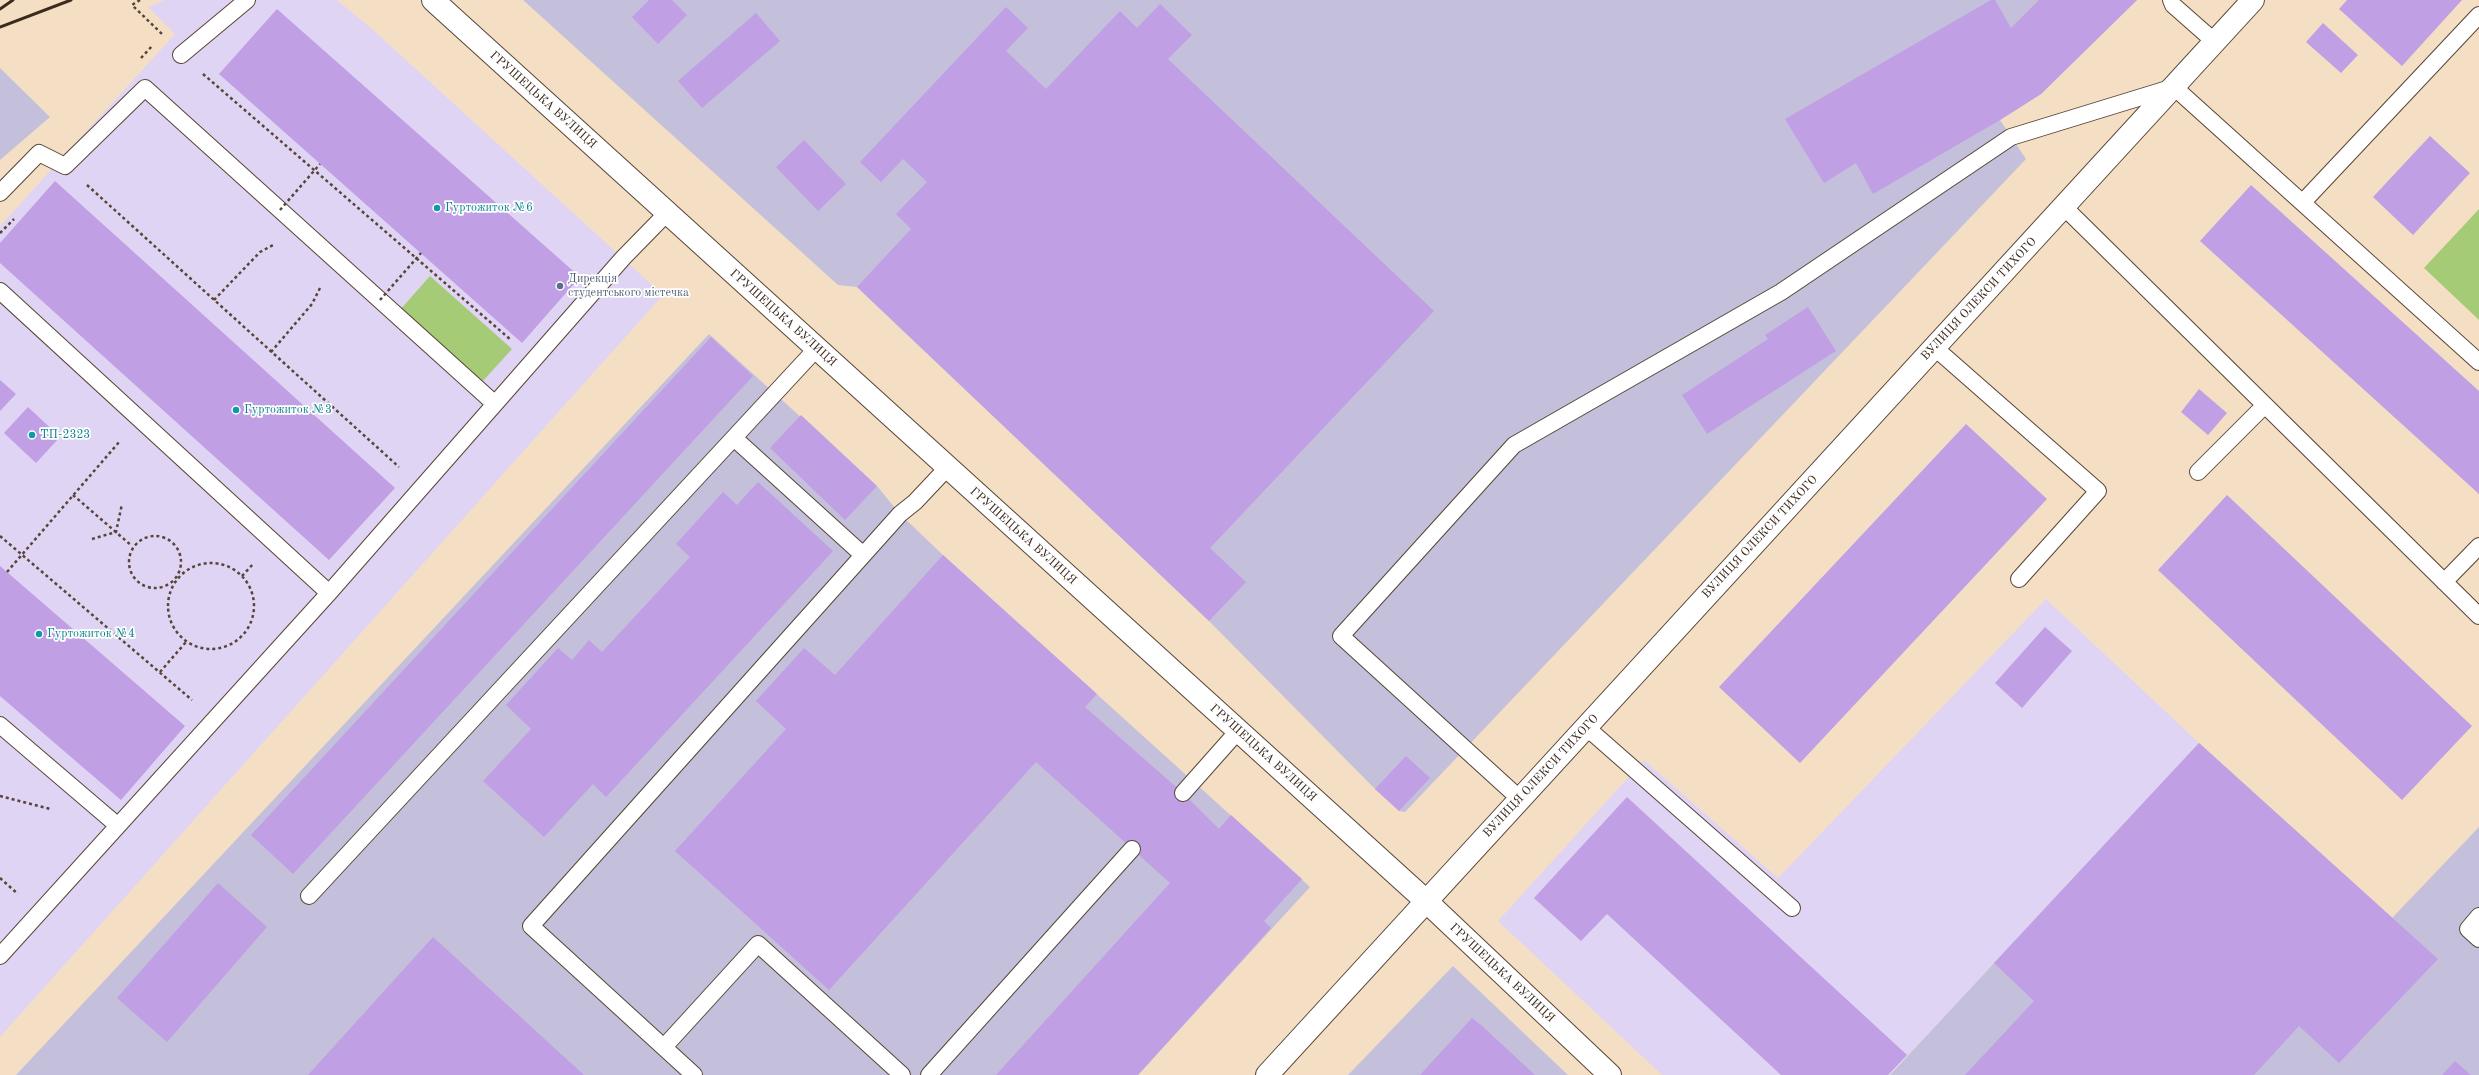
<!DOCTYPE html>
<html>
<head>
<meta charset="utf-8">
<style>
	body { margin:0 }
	canvas { display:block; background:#f4dfc4 }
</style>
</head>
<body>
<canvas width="2479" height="1075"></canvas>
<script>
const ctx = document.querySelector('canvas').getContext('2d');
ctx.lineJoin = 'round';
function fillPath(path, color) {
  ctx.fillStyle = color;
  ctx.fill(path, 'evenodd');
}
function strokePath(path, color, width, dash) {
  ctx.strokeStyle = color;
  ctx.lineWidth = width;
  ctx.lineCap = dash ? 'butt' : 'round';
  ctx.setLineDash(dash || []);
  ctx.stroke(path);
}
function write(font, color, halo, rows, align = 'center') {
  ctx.font = font + ' "Old Standard TT",serif';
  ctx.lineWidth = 3.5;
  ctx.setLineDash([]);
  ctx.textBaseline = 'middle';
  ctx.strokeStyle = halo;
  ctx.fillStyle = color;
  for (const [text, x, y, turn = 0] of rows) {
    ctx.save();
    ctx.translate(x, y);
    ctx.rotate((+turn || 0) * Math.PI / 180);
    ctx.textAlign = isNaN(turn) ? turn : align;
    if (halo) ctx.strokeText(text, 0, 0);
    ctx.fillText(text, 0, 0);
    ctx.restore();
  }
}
fillPath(new Path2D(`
	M164,0H337L371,28L663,295L0,1037V226L175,34L148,7Z
	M2046,599L2199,743L1890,1075H1662L1498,921L1644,760L1778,878Z`), '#e0d4f4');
fillPath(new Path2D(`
	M523,0H2137L2041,94L2000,120L2026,159L1405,812L1399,811L1375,789L1209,621L857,287L838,285Z
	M0,68L50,117L0,160Z
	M709,334L877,486L900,514L943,555L1310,887L1138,1075H16Z
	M2199,743L2392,918L2479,827V1075H1890Z
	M1453,966L1568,1075H1348Z`), '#c4c0db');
fillPath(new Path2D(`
	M2479,209V320L2424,268Z
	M430,276L512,349L482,382L400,310Z`), '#a5cb76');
fillPath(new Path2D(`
	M649,0H672L687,15L658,44L632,17Z
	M1991,0H1995L2011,28L2039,0H2137L2041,94L2000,120L1873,194L1856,163L1824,183L1785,119Z
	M2347,0H2462L2402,66L2339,9Z
	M1160,4L1192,35L1168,59L1434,311L1210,548L1246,582L1209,621L857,287L911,229L896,214L927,182L903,159L881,182L860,162L1006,7L1028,28L1006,51L1046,89L1120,11L1137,28Z
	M277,9L580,277L522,343L219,74Z
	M756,13L780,41L702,108L678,81Z
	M2323,23L2358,55L2341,73L2306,42Z
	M2430,136L2470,173L2413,235L2373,197Z
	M804,140L846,184L818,211L776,167Z
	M55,181L395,488L329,560L0,263V243Z
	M2251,185L2479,391V494L2200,241Z
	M1808,307L1836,351L1707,434L1682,395L1768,339L1765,335Z
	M711,337L753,376L293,874L251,835Z
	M0,380L16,394L0,411Z
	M2199,389L2227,413L2208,435L2181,412Z
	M28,407L60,437L36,463L4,433Z
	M801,415L877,486L845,520L770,448Z
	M1966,424L2047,499L1800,763L1719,687Z
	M758,482L833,551L606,797L593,784L544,837L483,781L531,729L506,705L558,648L572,660L589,640L602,652L690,557L676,544L723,492L737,505Z
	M2227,495L2472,726L2402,800L2158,570Z
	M943,555L1097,694L1085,707L1183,793L1219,829L1231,815L1302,879L1264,921L1271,928L1138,1075H996L1170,883L1036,762L829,990L675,851L786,729L756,701L804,648L835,675Z
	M0,566L185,726L121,800L0,696Z
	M2045,627L2072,651L2022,708L1995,683Z
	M2199,743L2438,959L2339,1063L2299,1026L2254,1075H1965L2034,1001L1994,963Z
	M1406,756L1430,778L1399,811L1375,789Z
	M1627,797L1907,1055L1888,1075H1781L1607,914L1581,941L1534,898Z
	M218,883L267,927L167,1042L117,998Z
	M433,937L584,1075H308Z
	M1472,1018L1481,1025L1535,1075H1420Z
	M2455,1061L2471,1075H2442Z`), '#c09fe5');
const service = new Path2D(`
	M2171,0L2173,5L2215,42
	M181,55L247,0
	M0,193L39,153L65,166L145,88L495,404
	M2303,202L2479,15
	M2064,207L2479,616
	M0,291L329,593
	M1935,348L2098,491L2019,579
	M734,438L863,555
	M2198,472L2265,405
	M2444,582L2479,546
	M0,725L117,825
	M1586,727L1792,908
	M1183,793L1238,731
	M1520,799L1341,636L1514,445L1781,292L2011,137L2174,87L2479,362
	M309,896L817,348
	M2479,916L2468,929L2479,939
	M0,956L329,593L623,258L667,213
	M664,1047L758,944L902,1075
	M694,1075L531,926L900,514L915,502L948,467
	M929,1075L1132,849`);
const minor = new Path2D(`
	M433,0L1426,901L1610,1075
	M1267,1075L2253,0`);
strokePath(service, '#574537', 18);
strokePath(minor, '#574537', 24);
strokePath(new Path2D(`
	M140,0L132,5L162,34
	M141,58L153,45
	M203,74L511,340
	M87,185L399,467
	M0,233L14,219
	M214,300L260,252L275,244
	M271,352L312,304L321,286
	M73,495L132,546
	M129 562a26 26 0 1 1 52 0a26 26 0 1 1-52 0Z
	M0,536L192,700
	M92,539L116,532L122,504
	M168 606a43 43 0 1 1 86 0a43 43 0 1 1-86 0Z
	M7,572L120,441
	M242,576L254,563
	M160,672L186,642
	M0,796L50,809
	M0,878L18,894`), '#574537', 2.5, [3, 3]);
strokePath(service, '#fff', 16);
strokePath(minor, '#fff', 22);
strokePath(new Path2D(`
	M0,9L13,0
	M0,27L71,0`), '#3b2a1e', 3);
strokePath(new Path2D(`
	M280,210L320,164
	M380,300L421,253`), '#574537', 2.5, [3, 3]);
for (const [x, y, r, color] of [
	[437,208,4,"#0f9aa8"],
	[560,286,4,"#5c6f8a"],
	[236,410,4,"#0f9aa8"],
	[32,435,4,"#0f9aa8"],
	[39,634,4,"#0f9aa8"]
]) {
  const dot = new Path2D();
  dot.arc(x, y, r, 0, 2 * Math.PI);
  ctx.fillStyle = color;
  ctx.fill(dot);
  strokePath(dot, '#fff', 1.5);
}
write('12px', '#3b2a1e', '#fff', [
	["ГРУШЕЦЬКА ВУЛИЦЯ",543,100,42],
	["ВУЛИЦЯ ОЛЕКСИ ТИХОГО",1979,299,-47],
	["ГРУШЕЦЬКА ВУЛИЦЯ",783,318,42],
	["ГРУШЕЦЬКА ВУЛИЦЯ",1023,536,42],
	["ВУЛИЦЯ ОЛЕКСИ ТИХОГО",1760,537,-47],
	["ГРУШЕЦЬКА ВУЛИЦЯ",1263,753,42],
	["ВУЛИЦЯ ОЛЕКСИ ТИХОГО",1541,776,-47],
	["ГРУШЕЦЬКА ВУЛИЦЯ",1502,973,43]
]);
write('12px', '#0d838f', '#fff', [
	["Гуртожиток №6",445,208],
	["Гуртожиток №3",244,410],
	["ТП-2323",40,435],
	["Гуртожиток №4",47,634]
], 'left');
write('12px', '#4e5e75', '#fff', [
	["Дирекція",568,279],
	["студентського містечка",568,293]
], 'left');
</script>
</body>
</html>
